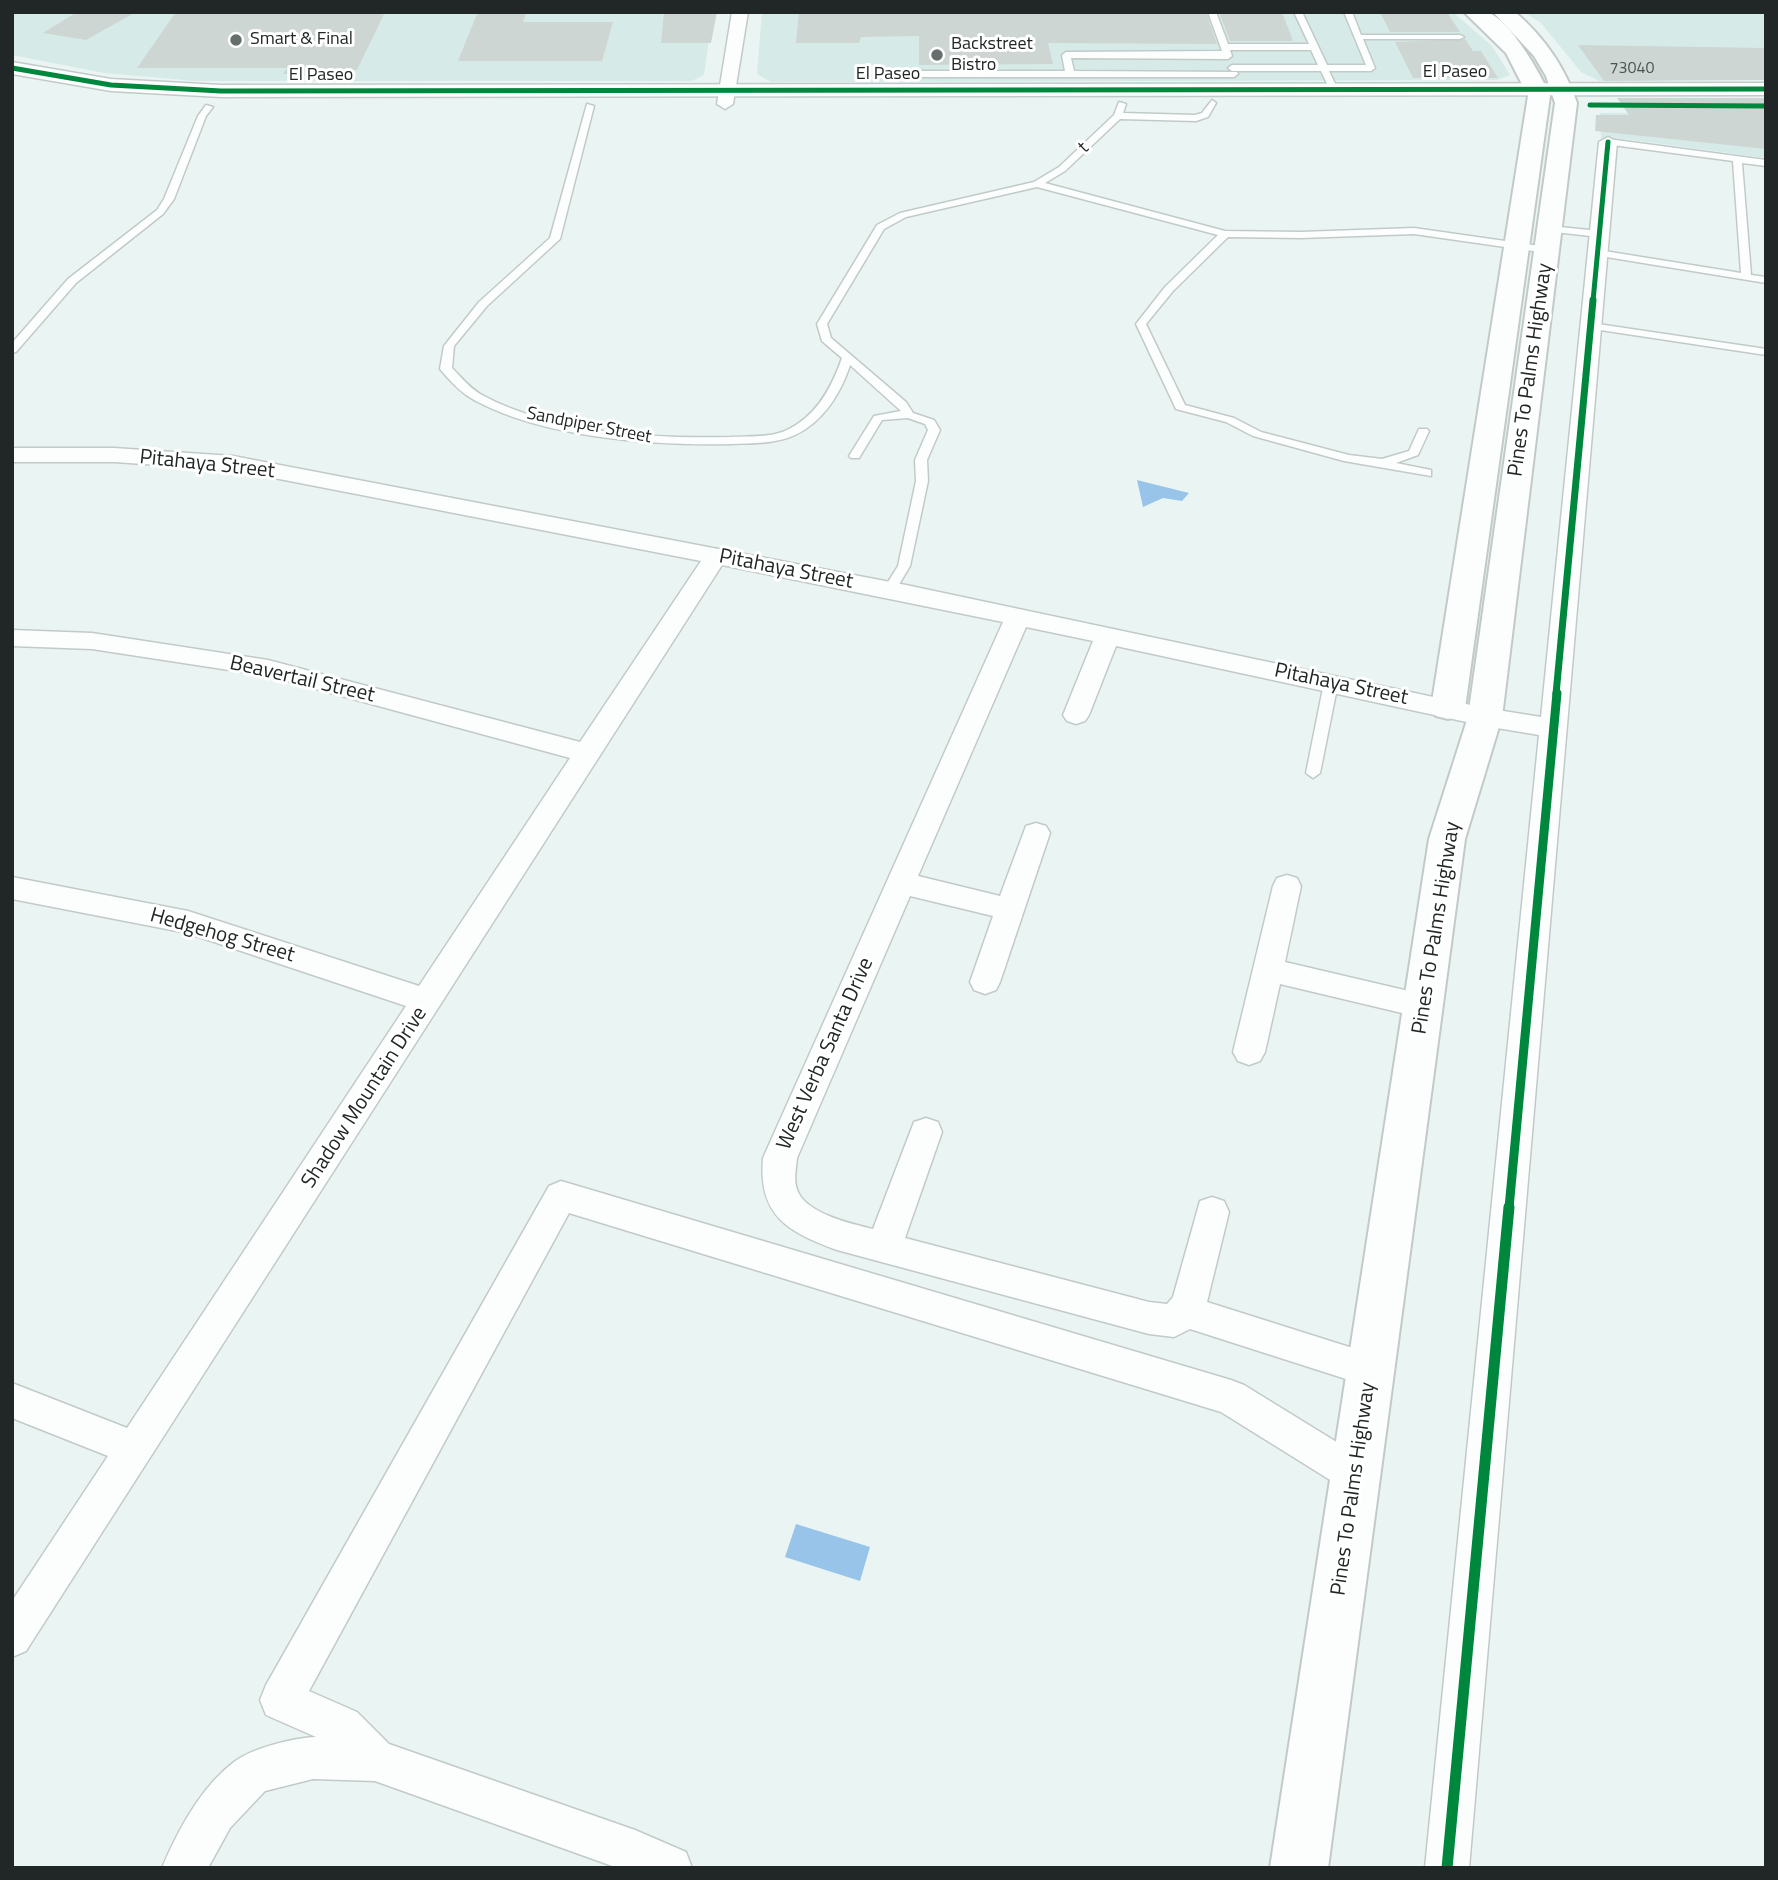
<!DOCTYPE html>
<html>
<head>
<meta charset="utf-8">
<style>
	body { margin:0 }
	#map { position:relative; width:1778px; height:1880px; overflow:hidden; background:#eaf5f3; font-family:"Titillium Web",sans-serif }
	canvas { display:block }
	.frame { position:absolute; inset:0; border:14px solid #212726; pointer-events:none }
</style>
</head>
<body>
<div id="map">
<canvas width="1778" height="1880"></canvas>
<div class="frame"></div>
</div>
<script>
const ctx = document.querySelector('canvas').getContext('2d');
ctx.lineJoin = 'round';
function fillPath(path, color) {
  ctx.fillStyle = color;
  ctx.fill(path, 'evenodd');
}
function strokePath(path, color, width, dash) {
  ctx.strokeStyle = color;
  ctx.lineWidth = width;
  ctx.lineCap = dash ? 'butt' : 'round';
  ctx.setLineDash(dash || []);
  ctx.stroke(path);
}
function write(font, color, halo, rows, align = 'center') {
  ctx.font = font + ' "Titillium Web",sans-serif';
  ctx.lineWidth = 6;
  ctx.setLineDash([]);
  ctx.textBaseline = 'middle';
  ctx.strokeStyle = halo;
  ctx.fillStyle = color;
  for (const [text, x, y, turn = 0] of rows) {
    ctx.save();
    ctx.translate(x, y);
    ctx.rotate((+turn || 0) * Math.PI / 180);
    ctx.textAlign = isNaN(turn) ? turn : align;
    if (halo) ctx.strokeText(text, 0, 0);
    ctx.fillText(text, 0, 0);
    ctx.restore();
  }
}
fillPath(new Path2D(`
	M12,12H713L704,75L692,81H195L104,73L12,55Z
	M762,12H1453L1492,46L1510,75L1497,80L771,82L757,74Z
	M1524,12H1766V79L1599,81L1581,72L1541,23Z
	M1766,112V158L1617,138L1601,139L1600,113Z`), '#d6ebe7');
fillPath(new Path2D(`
	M1137,480L1189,493L1182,501L1163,498L1143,507Z
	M796,1524L870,1547L860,1581L785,1557Z`), '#97c4e8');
fillPath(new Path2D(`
	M77,12H136L86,40L43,33Z
	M176,12H385L357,70H346L335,76L287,77L289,74H283L287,68H137Z
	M664,12H717L711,43H661Z
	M799,12H1206L1217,44L1048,43L1053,64L919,65V36L861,37L859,43H796Z
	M1219,12H1282L1293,41H1230Z
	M1380,12H1447L1460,32H1390Z
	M477,14H526L523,22H613L602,61H458Z
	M1465,39L1473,51H1481L1498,78H1413L1395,42Z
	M1578,45L1766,48V80L1604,81Z
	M1617,98H1766V149L1595,131L1596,115H1629Z`), '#ced6d4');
const service = new Path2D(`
	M1208,12H1216L1228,44H1309L1294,12H1302L1327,65H1366L1344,12H1352L1361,35H1460L1464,37L1460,39H1363L1375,68L1371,71H1329L1338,90L1334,93L1330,90L1321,71H1232L1228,68L1232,65H1318L1311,50H1230L1232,56L1228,59L1071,58L1074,71L1237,72L1238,74L1234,77H905L901,74L905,71H1065L1062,55L1066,52L1222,51Z
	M1212,100L1216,103L1208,117L1196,121L1120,119L1065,171L1045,183L1225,231L1301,232L1414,228L1547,247L1552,250L1547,253L1414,234L1301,238L1228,237L1173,291L1146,324L1185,405L1234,418L1261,432L1349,455L1382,459L1409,451L1419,429H1427L1429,431L1418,455L1396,463L1431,470V476L1344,461L1253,436L1226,422L1176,409L1136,324L1165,287L1218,235L1037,187L906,217L884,229L827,324L831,338L906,402L913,413L934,420L940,430L927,460L928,481L910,566L894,593H884L883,590L898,566L916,481L915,460L928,430L925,424L908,418L882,420L859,458H851L849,456L874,416L901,411L850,365C841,393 823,422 795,435C776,444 753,443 732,444C655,446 545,438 476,401C462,394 450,381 440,369L444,346L479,302L550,238L587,104L594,106L560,239L487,306L454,346L452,368C462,378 471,390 484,396C553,433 654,439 731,437C749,436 772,438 789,429C817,415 832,387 842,358L822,341L817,324L877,225L900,213L1034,182L1059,167L1114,115L1119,102L1126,104L1123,113L1195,115L1202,113Z
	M206,105L213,107L206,116L174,199L163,214L76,283L16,352L12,353V343L68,279L157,210L164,199L198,116Z
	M1608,139L1766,160V166L1742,163L1751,275L1766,277V283L1594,255V251L1598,250L1741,273L1733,161L1605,144V140Z
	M1550,226L1599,231L1604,234L1599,237L1546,231V227Z
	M1591,323L1766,349V355L1587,328V324Z
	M1331,678L1338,683L1320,773L1313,778L1306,773L1324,683Z`);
const minor = new Path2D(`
	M732,12H748L733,104L725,109L717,104Z
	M1608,137L1617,142L1469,1868H1425L1539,735L1485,726L1116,646L1089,715L1085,721L1076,724L1067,721L1063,715L1093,641L1026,627L918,876L1000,896L1026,826L1036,823L1046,826L1050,833L1000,982L996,990L985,994L974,990L970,982L993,916L910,896L797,1158C796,1169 793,1182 798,1192C808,1214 852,1224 873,1229L914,1122L926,1118L938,1122L942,1132L905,1238L1149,1302L1167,1304L1173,1297L1200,1201L1212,1197L1224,1201L1229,1212L1207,1302L1384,1358L1389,1370L1384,1382L1371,1387L1190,1329L1174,1337L1149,1334L837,1250C788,1232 758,1216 763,1158L1003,622L722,565L26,1651L12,1657V1601L108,1456L12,1418V1383L127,1428L406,1006L187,933L12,899V877L188,911L419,986L570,758L268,676L92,649L12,646V630L92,633L268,660L580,742L701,561L233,470L114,462H12V448H114L233,456L906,585L1485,708L1541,717L1599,142Z
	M1287,875L1297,878L1301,886L1285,962L1434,997L1438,1006L1434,1015L1423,1018L1280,984L1265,1052L1260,1061L1249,1065L1238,1061L1233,1052L1273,886L1277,878Z
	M561,1181L1231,1380L1244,1385L1369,1462L1375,1475L1369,1488L1356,1494L1343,1488L1221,1412L569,1213L309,1691L357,1712L389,1744L635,1830L686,1852L692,1868H618L375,1781L313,1779L265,1791L230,1828L208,1868H162C178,1830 201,1787 234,1762C252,1748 293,1738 316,1737L266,1715L260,1700L266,1685L549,1186Z`);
const tertiary = new Path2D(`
	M12,62L111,79L221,85L1766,83V95L221,97L111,91L12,74Z`);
const primary = new Path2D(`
	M1464,12C1471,12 1481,10 1487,12C1510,20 1541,74 1550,96L1465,708L1460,716L1448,719L1436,716L1431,708L1528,96L1506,53Z
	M1493,12H1515C1544,37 1565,67 1577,103L1502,717L1465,839L1328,1868H1270L1429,839L1468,717L1555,103L1546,76L1534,56Z`);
strokePath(service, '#c2cac9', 3);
strokePath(minor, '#c2cac9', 3);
strokePath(tertiary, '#c2cac9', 3);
strokePath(primary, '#c2cac9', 4);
fillPath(service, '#fcfefd');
fillPath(minor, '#fcfefd');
fillPath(tertiary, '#fcfefd');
fillPath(primary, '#fcfefd');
strokePath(new Path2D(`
	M12,68L111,85L221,91L1766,89
	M1590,105L1766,106
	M1593,301L1608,142`), '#00873e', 5);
strokePath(new Path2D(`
	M1556,694L1593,300`), '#00873e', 7);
strokePath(new Path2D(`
	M1509,1208L1557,693`), '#00873e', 9);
strokePath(new Path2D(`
	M1447,1868L1509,1207`), '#00873e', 11);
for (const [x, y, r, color] of [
	[236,40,7,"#676f6e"],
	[937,55,7,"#676f6e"]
]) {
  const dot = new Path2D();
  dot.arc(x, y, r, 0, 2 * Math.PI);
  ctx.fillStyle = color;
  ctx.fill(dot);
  strokePath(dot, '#fff', 2.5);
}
write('16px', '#4c5352', null, [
	["73040",1632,69]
]);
write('18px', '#212726', '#fff', [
	["Smart & Final",250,40],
	["Backstreet",951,45],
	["Bistro",951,66]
], 'left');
write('18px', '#212726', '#fff', [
	["El Paseo",1455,73],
	["El Paseo",888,75],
	["El Paseo",321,76],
	["t",1084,148,-43],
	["Sandpiper Street",589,426,11]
]);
write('21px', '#212726', '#fff', [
	["Pines To Palms Highway",1531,370,-82],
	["Pitahaya Street",207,465,6],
	["Pitahaya Street",786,570,11],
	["Beavertail Street",302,680,13],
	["Pitahaya Street",1341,685,12],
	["Pines To Palms Highway",1437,928,-81],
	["Hedgehog Street",222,936,16],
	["West Verba Santa Drive",826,1054,-66],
	["Shadow Mountain Drive",365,1098,-57],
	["Pines To Palms Highway",1354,1489,-82]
]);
</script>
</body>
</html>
